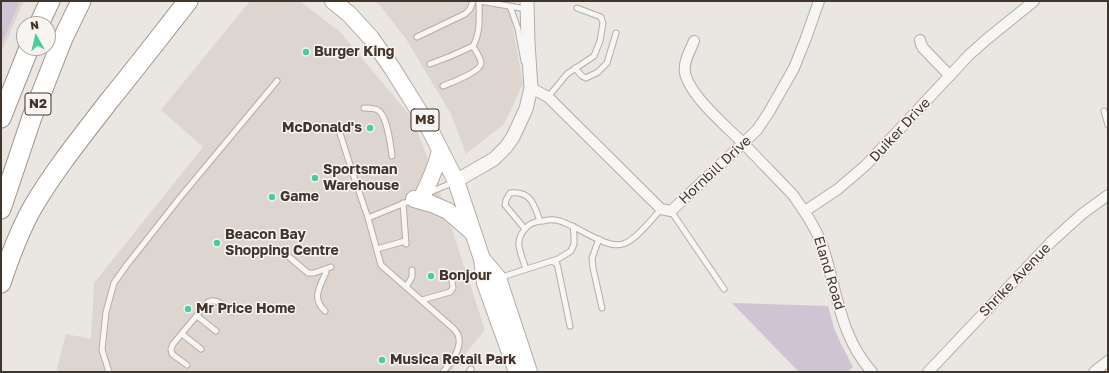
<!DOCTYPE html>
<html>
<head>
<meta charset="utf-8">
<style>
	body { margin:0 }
	#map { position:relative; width:1109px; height:373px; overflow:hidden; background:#eae6e2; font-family:"Golos Text",sans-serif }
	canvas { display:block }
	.frame { position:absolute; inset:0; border:2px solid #42352b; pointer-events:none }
	.north { position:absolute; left:16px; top:16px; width:40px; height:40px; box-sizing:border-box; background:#f7f4f2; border:1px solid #afa8a2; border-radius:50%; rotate:352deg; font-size:11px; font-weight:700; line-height:16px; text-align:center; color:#42352b }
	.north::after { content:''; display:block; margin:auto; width:14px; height:18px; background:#4ccaa1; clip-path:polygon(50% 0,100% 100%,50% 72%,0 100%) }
</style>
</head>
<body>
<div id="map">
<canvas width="1109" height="373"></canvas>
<div class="frame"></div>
<div class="north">N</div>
</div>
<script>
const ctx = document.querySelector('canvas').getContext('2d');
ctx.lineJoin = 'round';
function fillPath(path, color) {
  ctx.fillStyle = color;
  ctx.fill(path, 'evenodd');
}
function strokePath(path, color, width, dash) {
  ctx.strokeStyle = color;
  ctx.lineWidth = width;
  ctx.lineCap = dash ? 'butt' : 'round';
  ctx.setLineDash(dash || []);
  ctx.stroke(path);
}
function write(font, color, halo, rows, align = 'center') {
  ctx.font = font + ' "Golos Text",sans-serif';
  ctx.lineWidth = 3;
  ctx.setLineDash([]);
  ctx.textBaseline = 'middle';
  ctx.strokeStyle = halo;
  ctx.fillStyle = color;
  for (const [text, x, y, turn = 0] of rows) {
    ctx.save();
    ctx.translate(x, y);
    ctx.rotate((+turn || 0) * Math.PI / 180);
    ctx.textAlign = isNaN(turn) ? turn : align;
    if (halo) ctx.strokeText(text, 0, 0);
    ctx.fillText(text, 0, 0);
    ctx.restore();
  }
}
fillPath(new Path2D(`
	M1,1H24L1,53Z
	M250,1H300L340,32L412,118L432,169L485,330L450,372H56L66,334L91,339L94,283L203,147L161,110Z
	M372,1H517L511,18L523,84L504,124L466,154L451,114L406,39L379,4Z`), '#dcd5d0');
fillPath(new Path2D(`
	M1,1H20L1,45Z
	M732,303L828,306L834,328L840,342L853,367L847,372H799Z`), '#cdc4d4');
const service = new Path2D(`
	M480,1L526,9
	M510,6L518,29L524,61
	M417,37L465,14L470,9L473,1
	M430,64L451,56L473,46C481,32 479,17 479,1
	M575,68L582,76L586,78L598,72L607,63L616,33
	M443,86C450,83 481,72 481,63C481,58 475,50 473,46
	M548,97L567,74L594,56L600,41L603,23L601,17L577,8
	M364,108C369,108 376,108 379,111C387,117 391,147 392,156
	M1104,111L1108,125
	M338,127L351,168L368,218L381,265L454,329C467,342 453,360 443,372
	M428,193L454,182
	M403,203L406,244
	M671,211L724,289
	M368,218L412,200
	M525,229L505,205L506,200L510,193C531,190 534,205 540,221
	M599,239L592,258L593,268L602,308
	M377,249L405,241
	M282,251L308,273H314L331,267
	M552,261L557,264L558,268L570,326
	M526,269C520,250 512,240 529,225C534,222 538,221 543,221C547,220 551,219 555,220C574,222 605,250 623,244C635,241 653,218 661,209
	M499,278L558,259L571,251L574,244V235L573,226
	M406,287L412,277V270
	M422,300L450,292L453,288L452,281
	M325,311C311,298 320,287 326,272
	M197,316L216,331
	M182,334L201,349
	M187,365L172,354L171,349L173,344L208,302C216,297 225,307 232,312
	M109,372L102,350L106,312L114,283L126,266L182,195L277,81
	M469,372L471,369`);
const minor = new Path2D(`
	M920,40L921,44L923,48L950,76
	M694,41C690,51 683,62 685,73C690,96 727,127 744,144C760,161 777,178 793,195C804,211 815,226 822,245C825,252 827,261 829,268C839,306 845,342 872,372
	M531,88L548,97L661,209L671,211L757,130L769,112L794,68L806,38L819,1
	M805,211L838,189L866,165L969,55L987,39L1034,1
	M928,372L1051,242L1082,214L1108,195
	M1094,372L1108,361`);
const tertiary = new Path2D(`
	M456,181L494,159L506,147L513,137L526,109L531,88L528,43L527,1`);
const primary = new Path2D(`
	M333,1L349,14L371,38L392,68L427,124L456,181L482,259L485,283L517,372
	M423,195C430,180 437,166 440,150
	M414,199L432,204L448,211L472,232
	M482,259L498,278L529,372`);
const motorway = new Path2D(`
	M39,24L50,1
	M1,118L29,48
	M1,209L32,117L63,38L81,1
	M1,283C10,256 20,229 34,205C56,168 83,135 109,101C136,68 162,34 188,1`);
strokePath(service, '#b4ada7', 7);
strokePath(minor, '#b4ada7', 12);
strokePath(tertiary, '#b4ada7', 15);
strokePath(primary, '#b5aaa2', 18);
strokePath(motorway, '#a0938a', 21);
strokePath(service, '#f8f6f5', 5);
strokePath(minor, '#f8f6f5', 10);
strokePath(tertiary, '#f8f6f5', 13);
strokePath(primary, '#fff', 16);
strokePath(motorway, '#fff', 19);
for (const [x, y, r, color] of [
	[306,52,4,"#4ccaa1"],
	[370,128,4,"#4ccaa1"],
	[315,178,4,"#4ccaa1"],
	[272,197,4,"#4ccaa1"],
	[217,243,4,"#4ccaa1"],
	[431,276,4,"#4ccaa1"],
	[188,309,4,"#4ccaa1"],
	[382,360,4,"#4ccaa1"]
]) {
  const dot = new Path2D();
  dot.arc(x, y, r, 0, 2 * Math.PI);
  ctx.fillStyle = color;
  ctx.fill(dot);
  strokePath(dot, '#f7f4f2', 1.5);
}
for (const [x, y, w] of [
	[38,104,26],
	[425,120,28]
]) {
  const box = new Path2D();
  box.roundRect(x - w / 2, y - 11, w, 22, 3);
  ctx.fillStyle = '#f7f4f2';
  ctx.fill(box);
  strokePath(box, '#42352b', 1);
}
write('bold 13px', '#42352b', null, [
	["N2",38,104],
	["M8",425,120]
]);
write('bold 14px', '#42352b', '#f7f4f2', [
	["Burger King",314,52],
	["McDonald's",362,128,"right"],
	["Sportsman",323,170],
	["Warehouse",323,186],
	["Game",280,197],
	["Beacon Bay",225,235],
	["Shopping Centre",225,251],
	["Bonjour",439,276],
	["Mr Price Home",196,309],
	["Musica Retail Park",390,360]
], 'left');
write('14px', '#42352b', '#f7f4f2', [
	["Duiker Drive",900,130,-47],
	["Hornbill Drive",715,170,-43],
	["Eland Road",829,273,73],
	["Shrike Avenue",1015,280,-46]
]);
</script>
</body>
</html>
